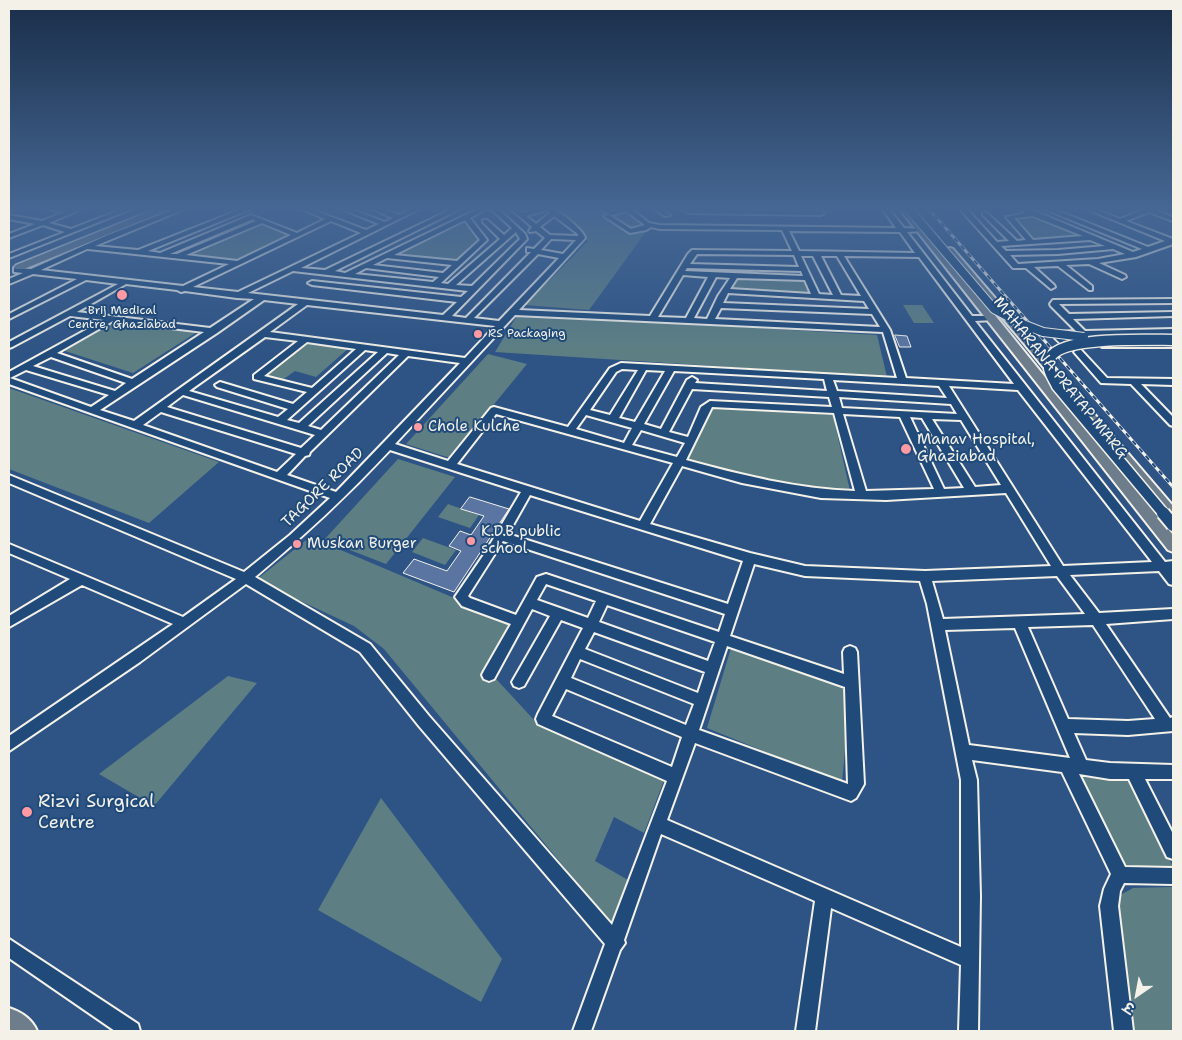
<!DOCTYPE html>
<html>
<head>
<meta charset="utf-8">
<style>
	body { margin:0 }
	#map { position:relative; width:1182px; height:1040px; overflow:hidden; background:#2e5485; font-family:"Shantell Sans","Playpen Sans Deva",sans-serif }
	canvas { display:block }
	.frame { position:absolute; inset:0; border:10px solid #f4f1e8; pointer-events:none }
	.north { position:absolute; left:1112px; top:970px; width:50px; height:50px; -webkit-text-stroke:4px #1f4a7a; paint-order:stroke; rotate:213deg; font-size:14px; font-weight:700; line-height:20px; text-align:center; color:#f4f1e8 }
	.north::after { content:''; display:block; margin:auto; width:18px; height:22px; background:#f4f1e8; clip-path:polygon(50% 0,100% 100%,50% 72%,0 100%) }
</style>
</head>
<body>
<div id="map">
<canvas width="1182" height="1040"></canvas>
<div class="frame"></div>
<div class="north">उ</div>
</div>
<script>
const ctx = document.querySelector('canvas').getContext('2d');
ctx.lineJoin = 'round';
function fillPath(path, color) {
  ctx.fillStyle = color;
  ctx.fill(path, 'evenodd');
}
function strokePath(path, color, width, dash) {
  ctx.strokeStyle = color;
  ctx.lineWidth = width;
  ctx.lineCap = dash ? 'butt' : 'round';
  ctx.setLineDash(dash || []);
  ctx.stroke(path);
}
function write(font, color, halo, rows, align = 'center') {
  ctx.font = font + ' "Shantell Sans",sans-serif';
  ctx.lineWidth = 4;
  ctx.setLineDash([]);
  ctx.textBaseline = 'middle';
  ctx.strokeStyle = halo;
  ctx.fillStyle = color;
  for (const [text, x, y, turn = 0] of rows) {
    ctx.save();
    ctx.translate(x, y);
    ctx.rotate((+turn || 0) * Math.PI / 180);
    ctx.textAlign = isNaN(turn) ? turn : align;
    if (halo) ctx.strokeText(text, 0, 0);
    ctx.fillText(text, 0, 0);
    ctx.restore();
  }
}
fillPath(new Path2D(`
	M552,208H620L648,229L589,310L525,305L588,241Z
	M1033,215L1082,237L1035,240L1011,218Z
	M466,217L484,242L457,263L396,255Z
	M260,222L292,235L239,260L189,254Z
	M736,278L804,280L811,295L728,290Z
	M903,305H922L934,323H914Z
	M518,314L877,335L887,377L495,352Z
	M110,322L197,332L133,373L62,350Z
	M305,340L350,347L316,377L295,371L281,381L263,374Z
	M488,354L527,364L450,458L406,444Z
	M9,388L219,462L149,523L9,469Z
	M711,407L833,415L850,491L821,494L709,468L685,458Z
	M398,459L455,477L386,564L324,540Z
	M448,504L479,515L470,528L438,517Z
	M310,537L511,622L487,669L534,720L666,775L644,833L614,817L595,861L628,880L612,925L384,649L354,626L256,580Z
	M423,538L456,550L445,565L412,552Z
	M731,648L844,684L847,728L842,783L707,728Z
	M228,676L257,683L154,806L99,774Z
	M1082,777L1131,780L1173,867V874L1123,871Z
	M381,798L502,959L481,1002L318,910Z
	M1173,887V1031H1130L1113,899L1133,888Z`), '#5d7f83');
const building = new Path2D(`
	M895,335L907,336L911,347H900Z
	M470,497L509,509L454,592L403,573L414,559L447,571L461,551L449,546L460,531L471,535L484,516L461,509Z`);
fillPath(building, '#5a75a2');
strokePath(building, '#f4f1e8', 1);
const minor = new Path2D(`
	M9,208H13L9,211Z
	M42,208L71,209L84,208L49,223L71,229L125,208H134L9,258V254L65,232L43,225L9,238V234L35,224L9,219V215L42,221L64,212Z
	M178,208H187L95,246L138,250L244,208H253L148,251L160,253L251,215L297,233L325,219L299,208H308L366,230L379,224L339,208H348L385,222L393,218L370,208H379L399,215L413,208H421L301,268L325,270L454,208H462L335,271L345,273L480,208H488L470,218L487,240L441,283L448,284L500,239L483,222V220H487L504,235L512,228L490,208H497L525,234L527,239L452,316L466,318L531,252H527V248L534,249L545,238L536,231L530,232L529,231L532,227L510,208H517L523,213C531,211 541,207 550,208C558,209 584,231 585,238L519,310L650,316L688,254L692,250L792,251L782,230L660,229L651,227L646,230L630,233L604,216L609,215L631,229L645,225L626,211L611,215L598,208H606L612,211L630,208L649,223L660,225L896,228L882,208H888L904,228L923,229V231L907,232L972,316H994V320L975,321L1165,562L1173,561V585L1169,584L1159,571L1070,575L1099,613L1173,609V619L1106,624L1170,718L1173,717V731L1128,735L1074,733L1086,760L1110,763L1173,765V779H1145L1173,834V859L1167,857L1129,779H1110L1079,774L1125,867L1173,868V884L1124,883L1120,891L1118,906L1133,1031H1114L1100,906L1104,889L1111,874L1062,772L972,760L977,780L980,896L978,1031H959L961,965L831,908L815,1031H796L815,901L661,834L624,940L625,943L620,950L591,1031H573L605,944L419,726L360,652L246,584L140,662L9,751V736L173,624L82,585L9,627V616L70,579L9,553V544L183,617L236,579L9,483V475L244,572L290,535L330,498L9,384V372L104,320L70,316L12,347L9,348V342L118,284L86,280L9,319V314L77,279L33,274L9,284V279L23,273L14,272V268L31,269L108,235ZM547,210L550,213L536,224L526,216ZM554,216L578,234V236L550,235L540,227ZM253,219L256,221L177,254H170ZM465,220L480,240L457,261L394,255ZM331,221L361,233L238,292L193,287ZM262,223L291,235L237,261L186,255ZM789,231L900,232L915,253L799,251ZM516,232L520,239L472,286L456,285ZM551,239H552L576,240L563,254L541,250ZM87,249H88L229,264L183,286L41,270ZM538,254L559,258L499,321L474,318ZM697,254L794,255L799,267L690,264ZM801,256H813L833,295L819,294ZM821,256H837L861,296L841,295ZM844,256L919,257L1014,384L906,378L890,330ZM387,258L452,265L443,273L373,265ZM366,268L439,277L433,282L355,274ZM687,268L801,271L803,276L685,271ZM293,271L468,291L461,297L312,281L308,283L312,285L457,302L443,315L248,293ZM683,275L708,277L686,318L658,317ZM716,277L730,278L718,296L707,319L694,318ZM737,278L805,280L811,294L730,289ZM126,284L177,290L181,292L185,291L237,298L254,299L210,328L77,312ZM728,293L864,301L869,309L723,303ZM264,300L298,304L134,421L100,410L217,333ZM307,305L495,326L465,358L270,332ZM721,308L872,314L880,327L715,319ZM515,315L883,332L897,378L621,363L610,368L568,427L494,407L491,408L448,461L395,444ZM113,321L204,332L132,379L57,353ZM265,337L298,341L254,375V379L307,392L293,404L220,382L215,385L217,387L288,409L278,417L189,391ZM307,342L356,349L312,388L264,376ZM365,350L378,352L299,423L287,420ZM387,353L399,355L321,430L308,426ZM408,356L460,363L336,492L287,475L305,456L309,455L310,452ZM51,357L126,383L115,391L33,366ZM622,369L638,370L610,415L590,410L616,372ZM26,370L109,395L91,407L10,378ZM646,370L665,371L635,422L619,418ZM674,371L824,379L827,391L695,383L697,380L692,377L687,380L661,429L644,424ZM833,380L939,386L947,398L837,391ZM949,386L1018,390L1152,562L1063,566ZM692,389L829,397L832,407L710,401L701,407L688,437L669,432ZM183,395L315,435L301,448L167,407ZM839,397L951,404L957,414L842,408ZM712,407L834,413L855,491C797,489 741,475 686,460ZM161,412L296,454L277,472L143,425ZM496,414L673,463L640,521L457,464ZM843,414L900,417L934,489L866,491ZM586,415L632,428L624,443L576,429ZM910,417L922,418L964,488L944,489ZM932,419L961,420L1001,485L975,487ZM641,430L685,443L677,457L632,445ZM390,450L521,492L485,553L455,597L462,606L511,624L484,671L482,675L484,679L489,681L494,679L532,609L550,616L512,682L514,686L519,688L524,686L561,620L583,628L538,714L536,719L538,724L667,781L612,925L429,716L370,644L255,577C303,537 348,495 390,450ZM682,466L742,483L821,498L886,500L1006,493L1051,566L925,571L805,566L750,553L650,524ZM530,495L743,561L728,604L508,534ZM503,541L725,614L719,632L546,574L537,577L516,615L470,598L468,596ZM754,564L805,576L920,581L927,604L961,780V947L667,820L695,743L851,801L856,798L864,784L857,652L855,648L850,646L845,648L843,652L844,674L730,636ZM1057,576L1085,614L943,619L932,581ZM546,584L596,601L588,618L537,600ZM607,605L715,642L708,661L599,622ZM1093,625L1155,719L1128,721L1068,719L1028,627ZM1015,628L1070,758L969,745L945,630ZM594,632L705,672L698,693L585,649ZM727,646L845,687L848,784L699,730ZM580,659L694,704L686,725L571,678ZM566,689L682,737L672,767L552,716Z
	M653,208H660L670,215L665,216Z
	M677,208L821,211L824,213L821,215L690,213Z
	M959,208H966L997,242L1009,241L983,215V213H987L1017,241L1026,240L1006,217L1027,213L1018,208H1027L1133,252L1142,249L1042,208H1051L1148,247L1165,241L1084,208H1093L1120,219L1148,208H1157L1155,210L1173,217V221L1149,212L1126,221L1173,239V244L1136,257L1099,263L1125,275L1126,277L1122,279L1089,264L1066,265L1092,286V290H1089L1058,266L1034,267L1054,285L1055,287L1051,289L1026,268H1013ZM1033,216L1083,236L1033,240L1014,218ZM1090,240L1105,246L1058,250L1006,251L1001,246ZM1113,249L1125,254L1098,259L1018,264L1010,255L1058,254Z
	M1173,299V303L1059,304L1069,314L1173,312V316L1073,319L1085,331L1173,329V334L1084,338L1063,336L1071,344L1080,345V349C1069,350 1062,346 1055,338L1056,332L1076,331L1051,306L1050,304L1053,300Z
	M1105,342H1172L1173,347H1102V343Z
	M1078,349L1081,350L1107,378L1173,379V385L1141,384L1173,417V426L1170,425L1131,384L1101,383L1074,352Z
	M9,939L138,1024L140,1031H115L9,958Z`);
const major = new Path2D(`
	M899,208H908L1173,535V552L1168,550Z
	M950,248L953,249L1173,506V522L1168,520L1022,341L947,253V249Z
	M9,1008C21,1012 32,1019 37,1031H9Z`);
const highway = new Path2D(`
	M158,208H172L24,269H16L14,267L16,265Z`);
strokePath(minor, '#f4f1e8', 4);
strokePath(major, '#f4f1e8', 4);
strokePath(highway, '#f4f1e8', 3);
fillPath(minor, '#1f4a7a');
fillPath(major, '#6d7d8c');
fillPath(highway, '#6d7d8c');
const rail = new Path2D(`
	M928,208L1173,487`);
strokePath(rail, '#f4f1e8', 3);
strokePath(rail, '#1f4a7a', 2, [5]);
const minorBridgeFar2 = new Path2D(`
	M908,208L994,309L1020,323L1043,332L1084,337
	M1119,341L1173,340`);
const minorBridgeFar1 = new Path2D(`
	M1164,514L1057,386C1053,378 1047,370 1049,361C1054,335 1151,340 1173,340`);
const minorBridge = new Path2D(`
	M1163,513L1173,525`);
strokePath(minorBridgeFar2, '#f4f1e8', 10, []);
strokePath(minorBridgeFar1, '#f4f1e8', 13, []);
strokePath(minorBridge, '#f4f1e8', 16, []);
strokePath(minorBridgeFar2, '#1f4a7a', 8);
strokePath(minorBridgeFar1, '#1f4a7a', 10);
strokePath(minorBridge, '#1f4a7a', 12);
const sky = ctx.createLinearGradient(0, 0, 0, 354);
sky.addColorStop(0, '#192e49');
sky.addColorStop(0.59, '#466794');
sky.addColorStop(1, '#46679400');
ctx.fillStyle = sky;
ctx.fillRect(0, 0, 1182, 354);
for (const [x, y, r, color] of [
	[122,295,6,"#ff9aa2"],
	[478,334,5,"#ff9aa2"],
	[418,427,5,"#ff9aa2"],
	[906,449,6,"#ff9aa2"],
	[471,541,5,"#ff9aa2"],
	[297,544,5,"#ff9aa2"],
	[27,812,6,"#ff9aa2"]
]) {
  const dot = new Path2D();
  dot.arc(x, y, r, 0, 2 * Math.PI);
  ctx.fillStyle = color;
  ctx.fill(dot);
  strokePath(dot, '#1f4a7a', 2);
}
write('12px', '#f4f1e8', '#1f4a7a', [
	["Brij Medical",122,311],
	["Centre, Ghaziabad",122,325],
	["RS Packaging",488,334,"left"]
]);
write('15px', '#f4f1e8', '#1f4a7a', [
	["MAHARANA PRATAP MARG",1060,378,51],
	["TAGORE ROAD",323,488,-44]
]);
write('15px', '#f4f1e8', '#1f4a7a', [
	["Chole Kulche",428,427],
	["Manav Hospital,",917,440],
	["Ghaziabad",917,457],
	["K.D.B public",481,532],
	["school",481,549],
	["Muskan Burger",307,544]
], 'left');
write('18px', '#f4f1e8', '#1f4a7a', [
	["Rizvi Surgical",38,802],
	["Centre",38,823]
], 'left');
</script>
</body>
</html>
